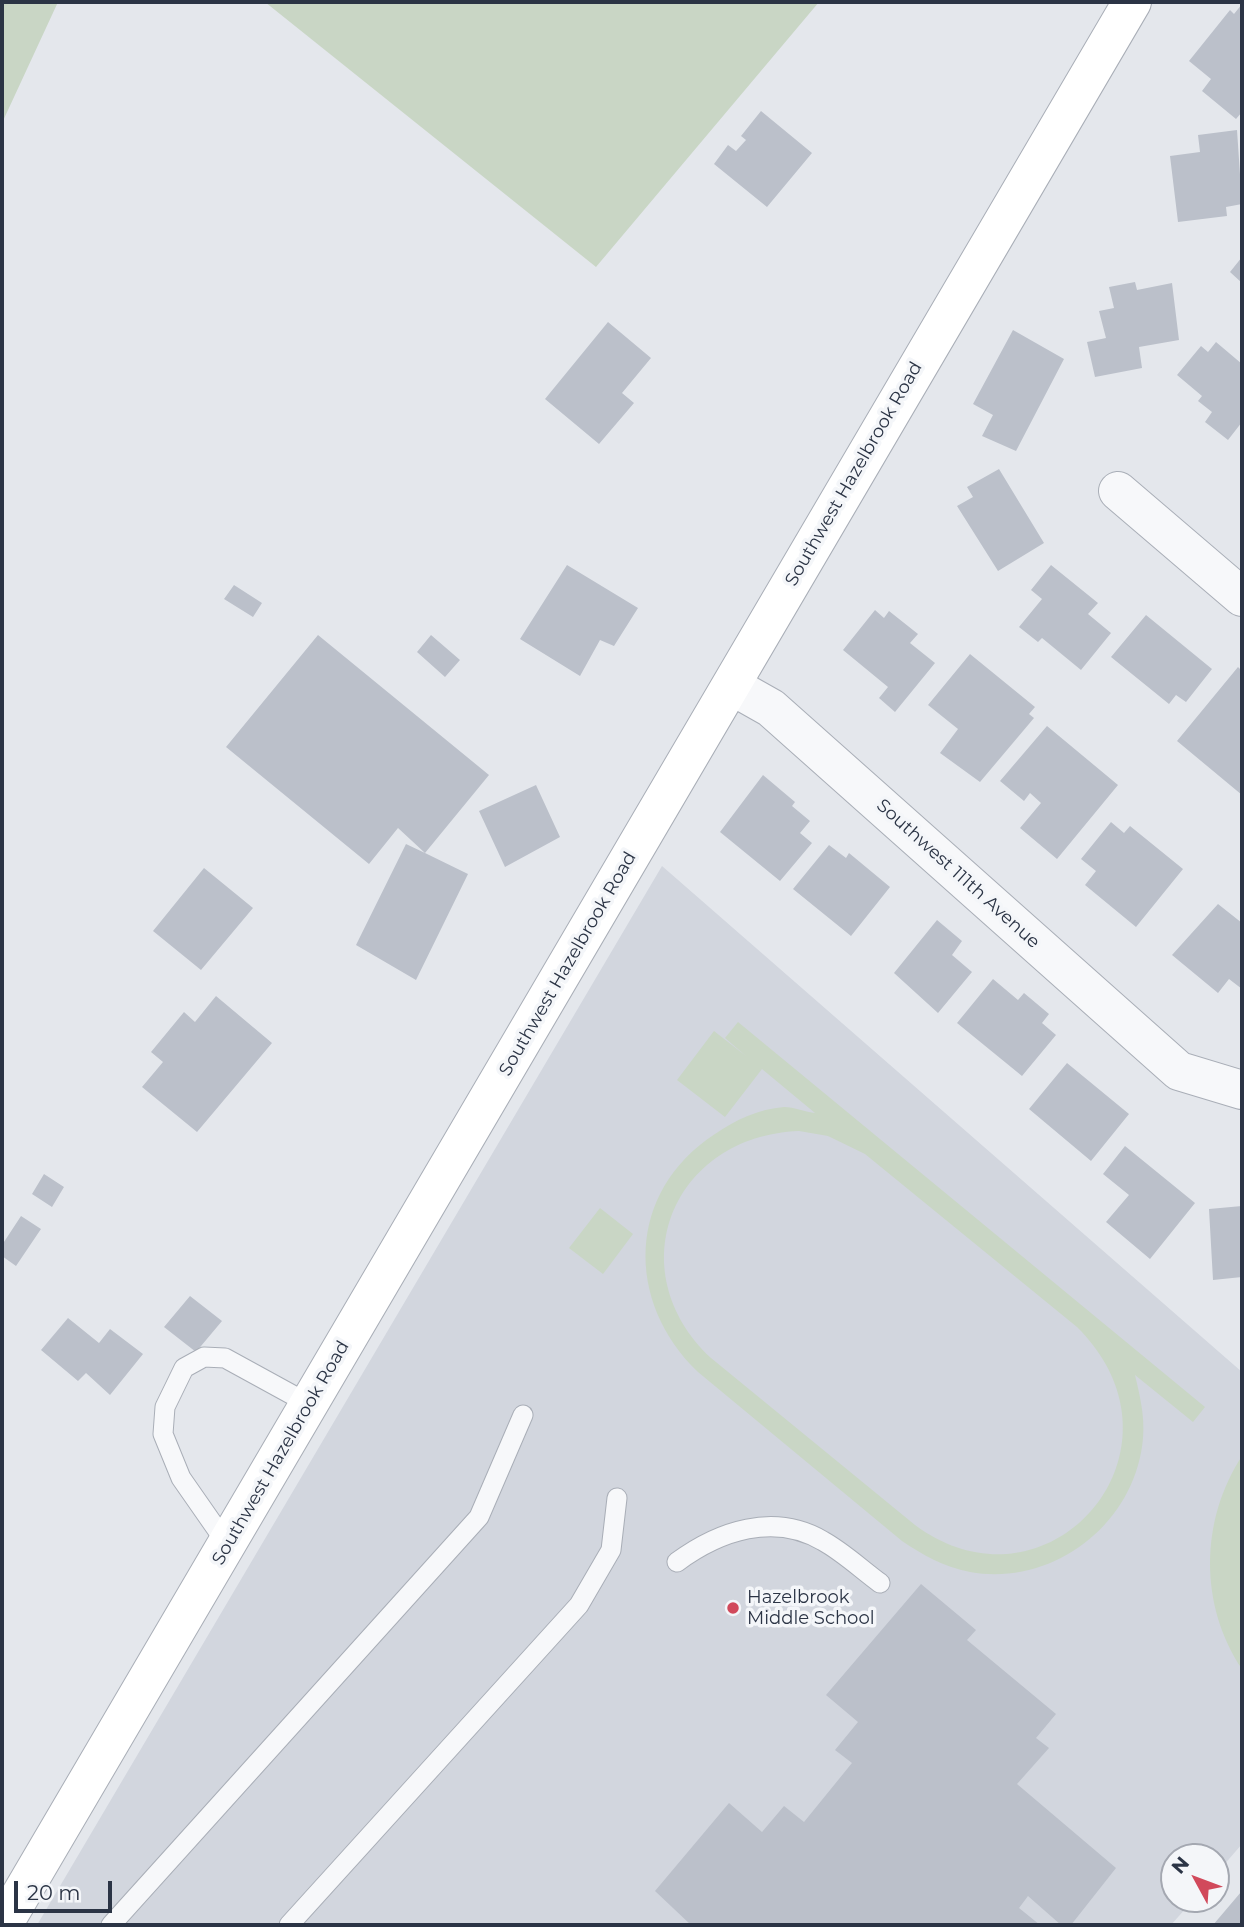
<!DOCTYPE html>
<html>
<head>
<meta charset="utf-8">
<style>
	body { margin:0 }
	#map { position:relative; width:1244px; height:1927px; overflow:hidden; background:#e4e7ec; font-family:Montserrat,sans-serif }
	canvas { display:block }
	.frame { position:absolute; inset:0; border:4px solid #2b3445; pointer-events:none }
	.north { position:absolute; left:1160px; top:1843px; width:70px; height:70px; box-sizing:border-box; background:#f4f6f9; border:2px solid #a4a8b1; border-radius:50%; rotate:311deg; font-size:19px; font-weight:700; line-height:28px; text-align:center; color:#2b3445 }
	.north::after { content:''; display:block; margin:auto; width:24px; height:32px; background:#d1495b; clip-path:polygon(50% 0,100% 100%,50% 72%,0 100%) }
	.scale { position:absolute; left:14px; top:1881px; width:98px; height:32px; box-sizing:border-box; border:4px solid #2b3445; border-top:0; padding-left:9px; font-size:21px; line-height:24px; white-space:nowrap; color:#2b3445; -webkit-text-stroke:5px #f4f6f9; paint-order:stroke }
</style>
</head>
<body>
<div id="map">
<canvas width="1244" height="1927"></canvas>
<div class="frame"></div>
<div class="north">N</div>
<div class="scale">20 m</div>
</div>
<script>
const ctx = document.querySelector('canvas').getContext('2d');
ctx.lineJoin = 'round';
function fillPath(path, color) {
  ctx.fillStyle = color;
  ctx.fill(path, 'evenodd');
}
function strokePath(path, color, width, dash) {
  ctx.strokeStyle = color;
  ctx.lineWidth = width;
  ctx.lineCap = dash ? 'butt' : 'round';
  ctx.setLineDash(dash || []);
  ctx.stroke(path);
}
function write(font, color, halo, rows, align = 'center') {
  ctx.font = font + ' Montserrat,sans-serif';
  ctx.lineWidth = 7;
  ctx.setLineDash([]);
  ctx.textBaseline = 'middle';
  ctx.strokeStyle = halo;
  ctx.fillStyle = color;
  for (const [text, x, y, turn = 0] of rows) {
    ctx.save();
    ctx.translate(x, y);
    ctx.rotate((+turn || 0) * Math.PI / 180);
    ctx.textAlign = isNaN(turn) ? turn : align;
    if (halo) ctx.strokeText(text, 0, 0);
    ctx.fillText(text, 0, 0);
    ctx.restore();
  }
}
fillPath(new Path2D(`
	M662,866L1242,1372V1844L1216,1874V1857H1174V1899H1194L1171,1925H37Z`), '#d2d6de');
fillPath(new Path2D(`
	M2,2H58L2,123Z
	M265,2H819L596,267Z
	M738,1022L1205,1407L1193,1422L1135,1375C1140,1396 1145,1417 1143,1438C1136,1523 1054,1587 970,1572C944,1567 923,1555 902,1541L698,1372C625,1302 626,1192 715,1134C735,1120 759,1109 784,1107C794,1107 806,1112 815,1113L762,1069L725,1117L677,1080L714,1031L746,1056L725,1038ZM799,1131L828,1136L865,1154L1077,1327C1201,1450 1049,1624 915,1525L711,1358C618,1270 672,1136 799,1131Z
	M600,1208L633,1234L603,1274L569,1248Z
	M1242,1456V1669C1199,1605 1200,1520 1242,1456Z`), '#c9d6c5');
fillPath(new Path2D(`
	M1242,4V112L1236,119L1202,91L1211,79L1189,61L1230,10L1234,14Z
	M761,111L812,153L767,207L714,164L728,145L736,151L746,140L741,136Z
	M1237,130L1242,204L1226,207L1227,216L1178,222L1170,156L1200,152L1198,135Z
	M1242,257V283L1230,272Z
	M1135,282L1137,290L1172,283L1179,340L1139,347L1142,368L1095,377L1087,342L1106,338L1099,311L1114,308L1109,287Z
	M608,322L651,358L622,393L634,403L599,444L545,399Z
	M1013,330L1064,359L1016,451L982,436L993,415L973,404Z
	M1216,342L1242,364V422L1228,440L1205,422L1212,412L1198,401L1202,396L1177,375L1201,346L1208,352Z
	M999,469L1044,543L998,571L957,506L973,497L967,487Z
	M567,565L638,608L614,646L600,640L580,676L520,639Z
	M1051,565L1098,603L1088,614L1111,633L1081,670L1042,638L1038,642L1019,627L1042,599L1031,590Z
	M234,585L262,603L253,617L224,599Z
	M875,610L884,618L889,611L918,634L910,643L935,663L895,712L879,698L888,687L843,650Z
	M1146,615L1212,669L1186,702L1176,695L1169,704L1111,657Z
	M318,635L489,775L425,853L468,874L416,980L356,945L406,844L425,853L398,828L369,864L226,747Z
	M431,635L460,660L445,677L417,652Z
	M970,654L1035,707L1029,714L1034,718L980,782L940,753L958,729L928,705Z
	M1238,667L1242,671V795L1177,741Z
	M1047,726L1118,785L1057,859L1020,828L1041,803L1030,793L1024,801L1000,781Z
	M763,775L795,802L792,806L810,821L800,833L812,843L780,881L720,832Z
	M536,785L560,837L505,867L479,811Z
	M1111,822L1124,833L1130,826L1183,869L1136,927L1085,885L1096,871L1081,859Z
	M829,845L846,858L849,853L890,887L851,936L793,889Z
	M204,868L253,908L201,970L153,931Z
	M1218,904L1242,923V989L1229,979L1218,993L1172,955Z
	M937,920L962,941L952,955L972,972L938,1013L894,973Z
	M993,979L1018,1000L1024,993L1049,1014L1042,1023L1056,1035L1022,1076L957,1023Z
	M216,996L272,1043L197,1132L142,1087L163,1062L151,1052L184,1012L195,1022Z
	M1067,1063L1129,1114L1091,1161L1029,1109Z
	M1125,1146L1195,1203L1150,1259L1106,1222L1129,1195L1103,1174Z
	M44,1174L64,1187L52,1207L32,1194Z
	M1242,1206V1277L1213,1280L1209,1209Z
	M21,1216L41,1229L16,1266L2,1256V1245Z
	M190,1296L222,1321L196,1352L164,1327Z
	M68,1318L99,1343L110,1329L143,1354L110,1395L86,1373L78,1381L41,1350Z
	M921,1584L976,1630L967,1640L1056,1714L1036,1738L1049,1748L1017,1784L1116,1868L1071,1925H1061L1028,1896L1019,1908L1040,1925H691L655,1891L729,1803L762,1832L784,1806L804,1822L852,1763L835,1750L858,1722L826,1695Z
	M1241,1892L1242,1925H1213Z`), '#bbc0ca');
const lane = new Path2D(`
	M227,1544L181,1478L163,1434L165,1407L184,1368L204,1357L225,1358L309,1404
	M677,1562C719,1531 774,1512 823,1541C843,1552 861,1569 880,1583
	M111,1925L479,1517L523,1415
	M289,1925L579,1605L611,1550L617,1498`);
const street = new Path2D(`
	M1118,491L1242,597
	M732,686L771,708L1179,1071L1242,1090`);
const secondary = new Path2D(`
	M3,1925L1132,2`);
strokePath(lane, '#a9aeb7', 21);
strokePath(street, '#a9aeb7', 40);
strokePath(secondary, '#a9aeb7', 40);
strokePath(lane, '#f7f8fa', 19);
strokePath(street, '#f7f8fa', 38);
strokePath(secondary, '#fff', 38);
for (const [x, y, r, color] of [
	[733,1608,7,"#d1495b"]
]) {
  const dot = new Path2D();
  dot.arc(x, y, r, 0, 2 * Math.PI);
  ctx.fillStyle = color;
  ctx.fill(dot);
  strokePath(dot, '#f4f6f9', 2.5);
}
write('18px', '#2b3445', '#f4f6f9', [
	["Southwest Hazelbrook Road",854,474,-60],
	["Southwest 111th Avenue",958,874,42],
	["Southwest Hazelbrook Road",568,964,-60],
	["Southwest Hazelbrook Road",281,1453,-60]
]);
write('18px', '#2b3445', '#f4f6f9', [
	["Hazelbrook",747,1598],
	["Middle School",747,1619]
], 'left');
</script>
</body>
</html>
